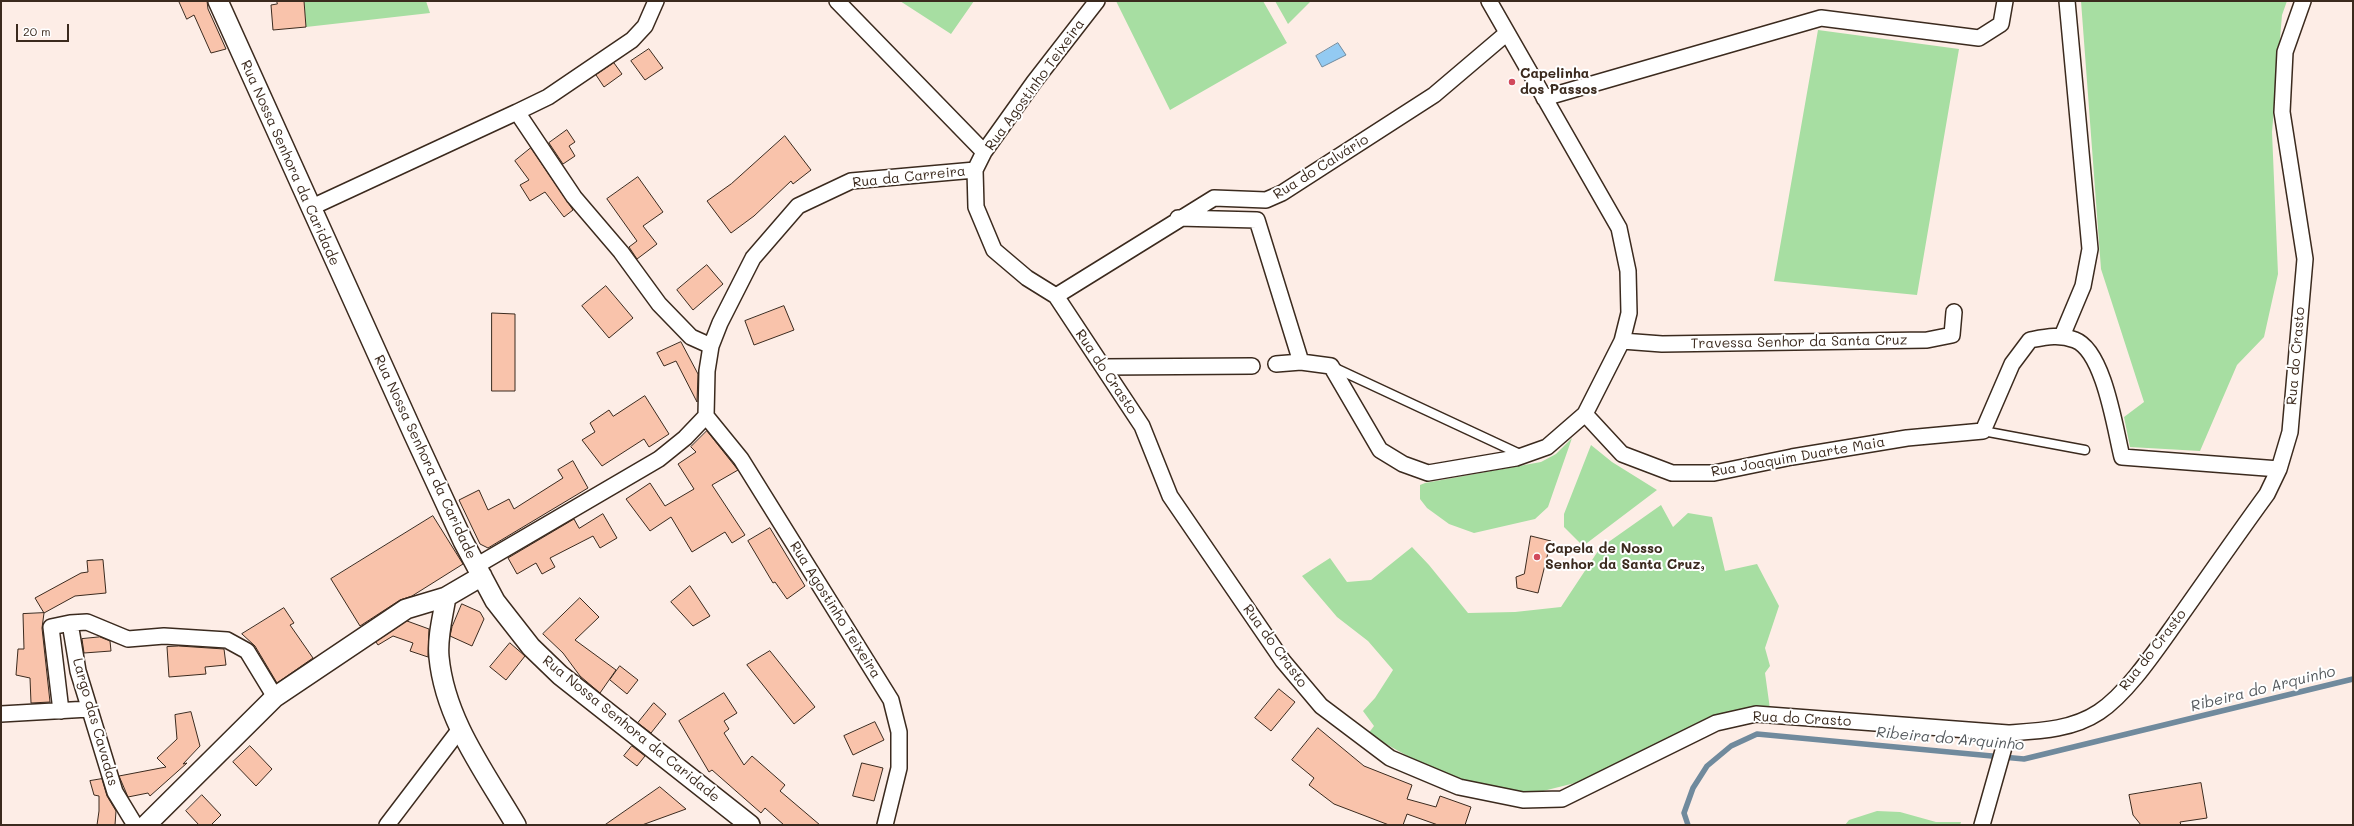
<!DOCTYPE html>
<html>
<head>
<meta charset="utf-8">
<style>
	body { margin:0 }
	#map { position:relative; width:2354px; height:826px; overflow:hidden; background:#fdede6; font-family:Mali,sans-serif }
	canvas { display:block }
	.frame { position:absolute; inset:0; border:2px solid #3b2a1e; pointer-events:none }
	.scale { position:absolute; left:16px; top:24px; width:53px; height:18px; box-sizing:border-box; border:2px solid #3b2a1e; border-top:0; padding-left:5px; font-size:12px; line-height:14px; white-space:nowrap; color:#3b2a1e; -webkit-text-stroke:3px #fff; paint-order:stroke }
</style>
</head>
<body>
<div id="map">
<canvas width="2354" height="826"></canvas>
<div class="frame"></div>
<div class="scale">20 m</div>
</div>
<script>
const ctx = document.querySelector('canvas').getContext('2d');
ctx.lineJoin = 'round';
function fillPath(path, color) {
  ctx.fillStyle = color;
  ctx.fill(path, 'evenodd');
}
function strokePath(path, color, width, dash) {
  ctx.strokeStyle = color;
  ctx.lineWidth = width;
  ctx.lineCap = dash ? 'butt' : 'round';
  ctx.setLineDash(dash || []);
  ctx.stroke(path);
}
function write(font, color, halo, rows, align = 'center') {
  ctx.font = font + ' Mali,sans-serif';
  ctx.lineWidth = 4;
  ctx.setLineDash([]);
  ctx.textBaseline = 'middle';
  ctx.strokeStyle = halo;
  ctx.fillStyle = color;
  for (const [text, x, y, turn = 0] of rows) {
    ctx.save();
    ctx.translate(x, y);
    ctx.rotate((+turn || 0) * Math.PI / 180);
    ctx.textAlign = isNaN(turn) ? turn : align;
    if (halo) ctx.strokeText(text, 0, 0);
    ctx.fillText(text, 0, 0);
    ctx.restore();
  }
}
fillPath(new Path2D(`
	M304,1H426L430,13L306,27Z
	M900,1H974L951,34Z
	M1116,1H1263L1287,43L1170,110Z
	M1275,1H1311L1288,24Z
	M2081,1H2287L2282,15L2272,132L2278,274L2264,337L2237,365L2200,451L2130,447L2124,417L2144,402L2101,269Z
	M1818,30L1959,49L1917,295L1774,281Z
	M1572,438L1548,507L1535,519L1474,533L1449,524L1427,508L1420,499V485L1425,483L1541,462L1556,454Z
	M1591,445L1612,462L1657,490L1583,546L1564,527V514Z
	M1661,505L1673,527L1688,513L1712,517L1725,571L1757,564L1779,606L1765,648L1770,666L1765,673L1770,709L1716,717L1579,782L1531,794L1465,788L1368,734L1374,726L1363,711L1375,698L1393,670L1368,641L1337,617L1302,576L1330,558L1347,582L1371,580L1412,547L1429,565L1468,613L1515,612L1561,607L1600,548Z
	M1877,811L1900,812L1936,822H1961L1960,825H1845L1849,820Z`), '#a7dea2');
const water = new Path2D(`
	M1338,43L1346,55L1322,67L1316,56Z`);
fillPath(water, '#93caf2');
strokePath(water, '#708a9d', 1);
strokePath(new Path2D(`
	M1688,825L1684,813L1693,788L1707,766L1731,746L1757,734L2024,759L2353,679`), '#708a9d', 5.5);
const building = new Path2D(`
	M179,1H207L208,9L226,49L211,53L194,15L187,19Z
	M277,1H304L306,27L273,30L271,5L277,4Z
	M649,49L663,68L645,80L631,61Z
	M614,63L622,74L604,87L596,75Z
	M567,130L575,142L569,146L575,156L563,164L549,143Z
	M785,136L811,170L793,184L791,181L754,216L731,233L707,201L731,184Z
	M531,148L573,210L564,217L545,192L530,201L520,185L529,180L515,161Z
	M638,177L663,212L643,226L657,244L637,259L629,247L637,241L607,199Z
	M707,265L723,284L693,310L677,290Z
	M606,286L633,318L609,338L582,306Z
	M784,306L794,330L754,345L745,321Z
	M492,313L515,314V391H492Z
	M681,342L698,374L697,402L676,361L664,366L657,353Z
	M645,396L669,434L649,447L644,439L602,466L582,440L595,432L590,423L609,410L613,416Z
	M707,431L738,470L712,485L745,535L732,543L725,532L692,552L671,517L650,531L626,499L650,483L665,506L694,489L678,464L696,452L691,447Z
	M573,461L588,488L488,548L480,544L459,500L479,490L488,510L509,499L514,509L563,478L558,470Z
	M603,514L617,538L600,548L593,536L550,558L555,567L542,574L536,563L517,574L508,558L574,519L579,528Z
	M433,516L463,564L412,596L400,600L360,626L331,579Z
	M770,528L805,586L787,599L775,582L773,583L748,541Z
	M1531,536L1551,541L1538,593L1517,588L1516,577L1524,574Z
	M103,560L106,593L75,596L44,613L35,598L81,573L88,572L87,561Z
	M690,586L710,616L693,626L671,602Z
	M580,598L599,617L575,640L616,670L600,693L580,676L563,653L543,634Z
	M462,604L480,612L484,619L472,646L450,636L452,627Z
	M284,608L294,623L290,625L313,658L277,683L255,646L242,634Z
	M44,613L42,628L50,702L31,703L30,678L16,675L18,649H24L23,614Z
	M407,621L429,629L428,657L410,651L413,643L393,636L378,645L376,642Z
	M100,637L110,641L111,651L84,653L82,639Z
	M510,643L525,656L506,680L490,667Z
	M179,646L224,649L226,665L205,667L206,674L169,677L167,647Z
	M770,651L815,707L794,724L747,665Z
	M620,666L638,680L627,694L610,680Z
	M1279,689L1295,702L1271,731L1255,718Z
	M724,693L737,713L724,721L729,729L724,733L744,765L752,756L785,785L780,791L820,825H784L765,808L761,813L712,770L709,772L679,721Z
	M654,703L666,714L651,733L638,723Z
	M191,712L200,746L183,764L187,763L150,796L148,793L128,797L119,776L166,767L157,758L177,739L175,715Z
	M875,722L884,740L853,755L844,736Z
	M1318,728L1364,766L1412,785L1407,799L1436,807L1440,796L1471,807L1465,825H1438L1407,814L1403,825H1389L1334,804L1309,785L1314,778L1292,760Z
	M250,746L272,769L256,786L233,762Z
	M632,746L645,756L637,766L624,756Z
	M862,763L883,768L874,801L853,796Z
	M102,779L107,796L116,811L115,825H97L99,811V796L94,795L90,781Z
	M2201,783L2207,818L2180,822L2181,825H2141L2133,815L2129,795Z
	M660,787L686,809L642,825H605Z
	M202,795L221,815L211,825H199L186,811Z`);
fillPath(building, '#f9c3ab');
strokePath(building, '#3b2a1e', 1);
const service = new Path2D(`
	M1333,367L1522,455
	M1983,431L2085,450`);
const minor = new Path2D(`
	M837,1L984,152
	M1097,1L1034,82L984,152L975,170L976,207L994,250L1027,278L1056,296L1142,426L1170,496L1283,661L1321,706L1390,758L1459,787L1523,800L1562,799L1716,723L1756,714L2008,733C2039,731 2072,730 2099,712C2129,692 2158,647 2179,618C2208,577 2237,535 2267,494L2279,469L2290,432L2305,259L2282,112L2285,52L2303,1
	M1544,98L1821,18L1979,38L2001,24L2005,1
	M517,112L548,97L632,40L645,26L656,1
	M310,208L517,112L574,197L621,252L659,304L691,337L711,346
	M1178,218L1257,220L1301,362
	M1056,296L1214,198L1266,200L1282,193L1434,95L1507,33
	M2062,336L2083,286L2090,249L2067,1
	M1622,341L1662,344L1927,340L1952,335L1954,312
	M1276,364L1301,362L1331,366L1380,450L1403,464L1428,473L1516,458L1547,447L1585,414L1622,341L1629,313L1628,271L1619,228L1489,1
	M1104,367L1252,366
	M1585,414L1622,454L1672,473H1714L1792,457L1907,438L1983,431L2012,364L2030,340C2046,337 2059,334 2075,340C2104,351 2115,429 2122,457L2279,469
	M706,416L741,459L891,700L899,732V768L885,825
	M476,566L659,459L685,438L706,416L707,371L711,346L720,323L753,258L798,206L851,181L975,170
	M70,623L87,622L128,639L164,636L227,640L247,651L275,697
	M61,711L51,627L70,623L78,671L115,792L135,825
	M1,714L89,709
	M387,825L460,729
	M1982,825L2008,733`);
const tertiary = new Path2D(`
	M218,1L414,435L463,541L495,601L531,647L560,675L750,825
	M446,597C443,616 437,637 439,657C445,720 485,772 516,825
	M146,825L275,697L406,609L446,597L482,576`);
strokePath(service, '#3b2a1e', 11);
strokePath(minor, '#3b2a1e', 18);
strokePath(tertiary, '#3b2a1e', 22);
strokePath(service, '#fff', 8);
strokePath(minor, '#fff', 15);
strokePath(tertiary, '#fff', 19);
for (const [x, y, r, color] of [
	[1512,82,4,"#d1495b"],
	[1537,557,4,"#d1495b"]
]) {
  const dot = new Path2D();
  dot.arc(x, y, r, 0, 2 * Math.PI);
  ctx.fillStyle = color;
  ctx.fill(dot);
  strokePath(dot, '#fff', 1.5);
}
write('bold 14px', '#3b2a1e', '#fff', [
	["Capelinha",1520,74],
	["dos Passos",1520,90],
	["Capela de Nosso",1545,549],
	["Senhor da Santa Cruz,",1545,565]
], 'left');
write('14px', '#3b2a1e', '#fff', [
	["Rua Agostinho Teixeira",1035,85,-54],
	["Rua Nossa Senhora da Caridade",290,163,66],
	["Rua do Calvário",1321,167,-32],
	["Rua da Carreira",909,177,-6],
	["Travessa Senhor da Santa Cruz",1799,342,-1],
	["Rua do Crasto",2296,356,-85],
	["Rua do Crasto",1106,372,56],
	["Rua Nossa Senhora da Caridade",425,457,65],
	["Rua Joaquim Duarte Maia",1798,457,-10],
	["Rua Agostinho Teixeira",835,610,58],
	["Rua do Crasto",1275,646,54],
	["Rua do Crasto",2153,650,-52],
	["Rua do Crasto",1802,719,3],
	["Largo das Cavadas",95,722,74],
	["Rua Nossa Senhora da Caridade",631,729,39]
]);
write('italic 15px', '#555a5e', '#fff', [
	["Ribeira do Arquinho",2263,689,-14],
	["Ribeira do Arquinho",1950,739,5]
]);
</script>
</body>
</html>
